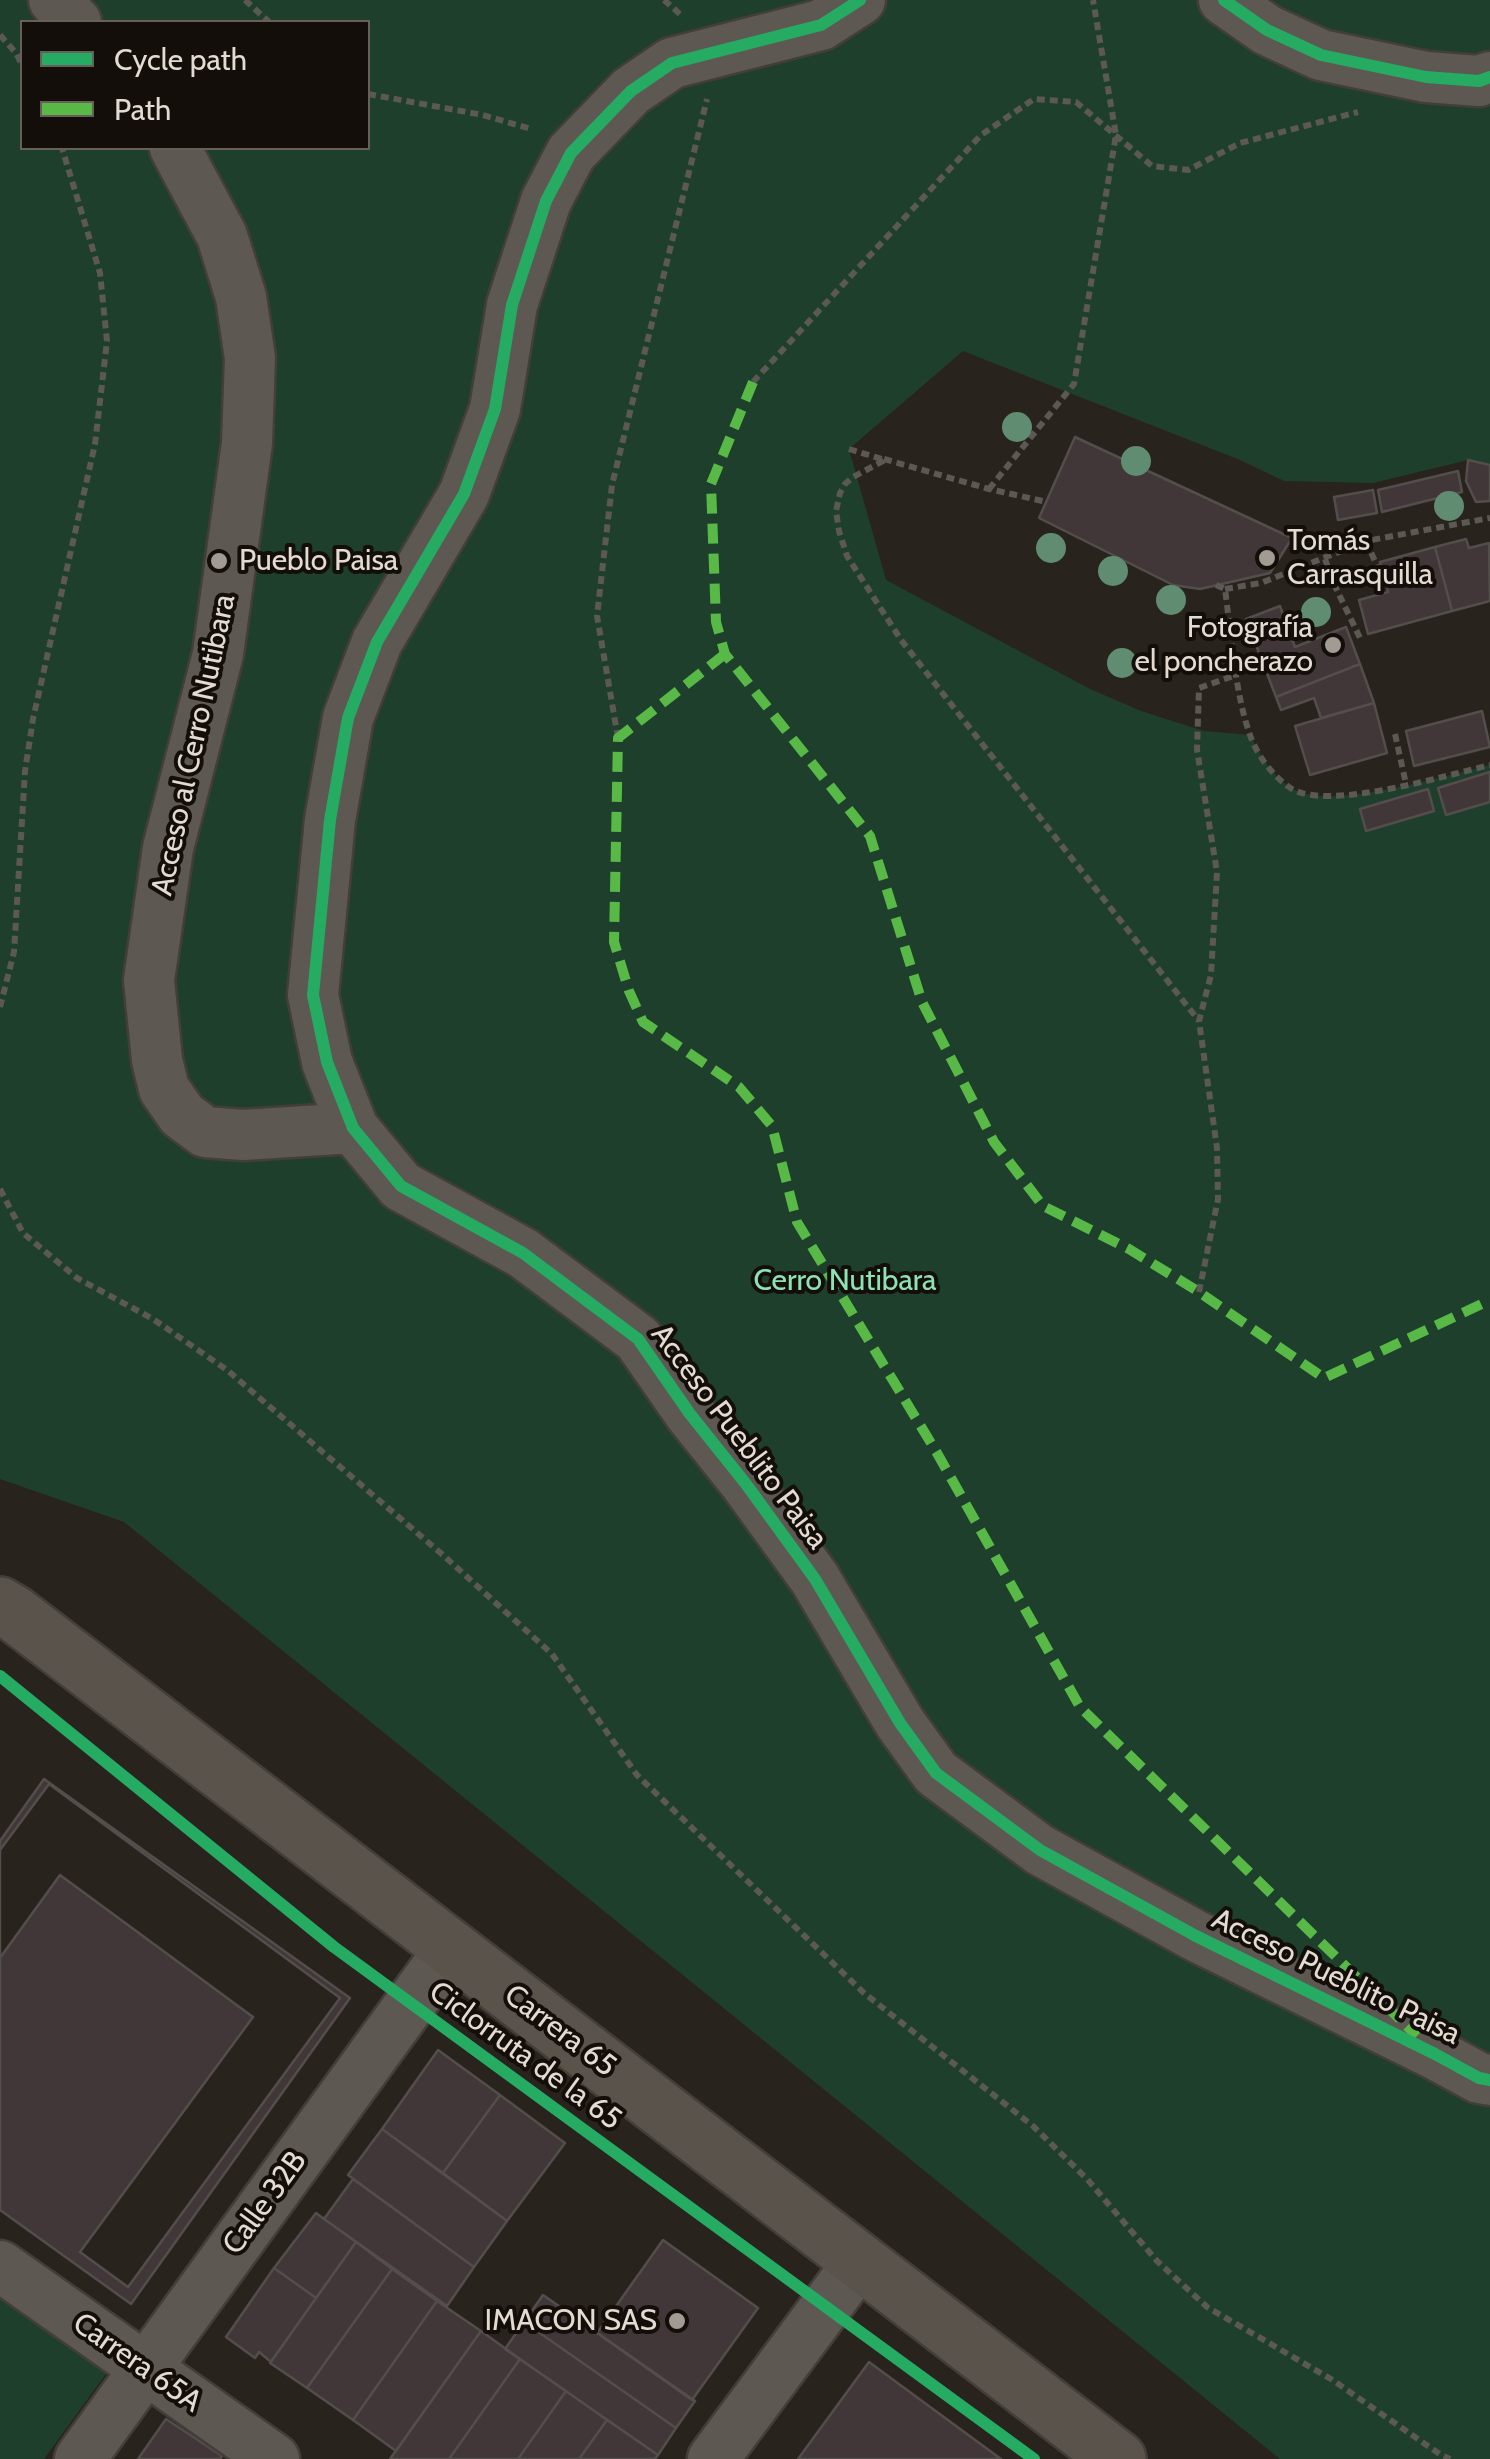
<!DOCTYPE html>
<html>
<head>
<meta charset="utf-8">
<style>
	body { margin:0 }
	#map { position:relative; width:1490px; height:2459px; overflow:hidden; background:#29231d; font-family:Cabin,sans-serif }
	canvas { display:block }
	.legend { position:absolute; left:20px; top:20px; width:350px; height:130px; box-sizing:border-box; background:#130e09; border:2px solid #666059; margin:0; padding:12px 18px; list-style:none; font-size:30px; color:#e3dbd2 }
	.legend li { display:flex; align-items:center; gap:20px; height:50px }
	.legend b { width:50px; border:2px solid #666059 }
</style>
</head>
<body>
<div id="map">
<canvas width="1490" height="2459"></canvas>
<ul class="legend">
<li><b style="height:12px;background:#26ab63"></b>Cycle path</li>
<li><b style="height:12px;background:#58b947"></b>Path</li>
</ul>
</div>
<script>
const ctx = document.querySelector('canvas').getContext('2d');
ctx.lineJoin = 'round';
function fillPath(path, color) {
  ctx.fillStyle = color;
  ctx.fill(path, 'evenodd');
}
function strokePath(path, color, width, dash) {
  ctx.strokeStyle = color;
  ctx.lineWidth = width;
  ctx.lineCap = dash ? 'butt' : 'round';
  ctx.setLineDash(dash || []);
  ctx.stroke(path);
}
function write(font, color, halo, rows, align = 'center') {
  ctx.font = font + ' Cabin,sans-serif';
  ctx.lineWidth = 8;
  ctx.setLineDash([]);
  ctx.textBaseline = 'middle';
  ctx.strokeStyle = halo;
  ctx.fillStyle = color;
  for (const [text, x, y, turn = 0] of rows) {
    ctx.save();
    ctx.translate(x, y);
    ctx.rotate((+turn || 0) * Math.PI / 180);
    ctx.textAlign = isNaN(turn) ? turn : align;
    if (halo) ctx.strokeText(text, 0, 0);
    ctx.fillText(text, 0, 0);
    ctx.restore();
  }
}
fillPath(new Path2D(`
	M0,0H1490V465L1468,460L1373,483L1284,481L1240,460L963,351L849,449L886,580L1090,689L1141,711L1204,731L1250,735C1261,755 1272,777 1293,789C1330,811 1447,775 1490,765V2459H1280L124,1522L0,1479ZM22,22H368V148H22Z
	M0,2284L114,2363L44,2459H0Z`), '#1f3f2d');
const building = new Path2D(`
	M1075,437L1292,538L1270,573L1200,589L1173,585L1039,518Z
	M1468,460L1490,465V501L1476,502L1466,481Z
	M1458,471L1462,492L1382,512L1378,490Z
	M1373,490L1377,513L1338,520L1334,497Z
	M1466,539L1469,548L1489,543L1490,601L1452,611L1435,547Z
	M1435,547L1452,611L1368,634L1359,600L1388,592L1380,562Z
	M1280,606L1295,647L1346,627L1360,664L1276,697L1246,619Z
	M1360,664L1374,703L1321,718L1314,698L1281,710L1276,697Z
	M1374,703L1387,753L1310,775L1295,726Z
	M1482,711L1490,747L1414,766L1406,731Z
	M1490,772V802L1446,815L1438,788Z
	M1428,789L1434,811L1366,831L1360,809Z
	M44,1779L350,1998L131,2304L0,2210V1841Z
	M49,1784L340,1998L128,2287L80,2252L253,2017L60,1875L0,1958V1850Z
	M438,2050L500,2095L443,2173L382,2129Z
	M500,2095L565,2143L507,2221L443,2173Z
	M382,2129L507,2221L474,2267L348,2175Z
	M353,2179L474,2267L447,2306L324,2219Z
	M316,2213L356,2242L316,2298L274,2268Z
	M663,2240L758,2308L692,2400L597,2333Z
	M356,2242L392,2269L307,2388L270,2363Z
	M274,2268L316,2298L271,2362L259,2352L255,2358L226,2337Z
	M392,2269L437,2301L353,2420L307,2388Z
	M543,2295L695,2401L676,2428L524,2322Z
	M437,2301L481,2331L396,2451L353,2420Z
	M524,2322L676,2428L658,2455L505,2349Z
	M481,2331L520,2359L449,2459H390Z
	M520,2359L566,2391L518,2459H449Z
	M869,2362L1001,2459H798Z
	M566,2391L607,2420L579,2459H518Z
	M166,2419L222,2456L220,2459H138Z
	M607,2420L658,2455L655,2459H579Z`);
fillPath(building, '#413739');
strokePath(building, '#534d4c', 2.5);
const street = new Path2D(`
	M54,0L76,22
	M860,0L821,25L672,63L631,91L571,153L546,201L512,305L495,409L464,494L377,642L348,718L330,820L313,995L327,1062L353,1128L401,1186L523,1253L638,1339L690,1414L746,1484L815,1579L900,1723L936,1773L1040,1850L1196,1936L1435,2054L1479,2078L1490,2080
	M1224,0L1267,30L1321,55L1426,77L1479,81L1490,77
	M175,148L222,236L241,297L250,358L247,443L218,654L168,848L149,980L157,1060L164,1089L182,1115L205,1132L243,1135L353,1128
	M0,2266L274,2459
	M80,2459L451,1948
	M713,2459L860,2261`);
const secondary = new Path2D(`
	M0,1605L15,1614L1118,2459`);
strokePath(street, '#433e39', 55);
strokePath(secondary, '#433e39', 60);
strokePath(new Path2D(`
	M245,0L269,22
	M664,0L681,15
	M0,35L16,53L22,65
	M368,94L483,115L531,129
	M753,382L981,135L1034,99L1076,102L1152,166L1188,170L1240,143L1358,112
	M849,449L885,460L853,477L845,484L840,493L836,511L839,531L847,556L901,640L1199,1021
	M884,459L989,489L1047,502
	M989,489L1074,384L1116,135L1093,0
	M1366,541L1378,568
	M1325,559L1334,584L1360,638
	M1216,585L1225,589C1231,634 1235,693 1250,735C1257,755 1273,777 1292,789C1329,811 1447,775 1490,765
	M1225,589L1261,583L1366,541L1490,518
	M1395,734L1406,784
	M618,738L597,616L612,485L707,99
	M0,1007L14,952L25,771L33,719L95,444L107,341L100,273L62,148
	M0,1189L23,1233L77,1278L153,1319L227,1370L443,1555L552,1654L637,1775L864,1993L1033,2126L1087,2179L1157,2261L1207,2307L1331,2379L1441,2455L1450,2459
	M1199,1292L1218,1199L1217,1148L1199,1021L1211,975L1217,872L1197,750L1199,688L1236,675`), '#5c5853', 6, [8, 5]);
strokePath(street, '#5d5852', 50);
strokePath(secondary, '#59534c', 55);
strokePath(new Path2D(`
	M753,382L711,484L716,622L725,654L870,836L922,1002L994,1142L1043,1206L1129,1249L1199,1292L1324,1378L1490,1300
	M725,654L618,738L614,942L629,991L643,1022L739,1087L772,1126L797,1222L937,1453L1080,1707L1417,2036`), '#58b947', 10, [20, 10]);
strokePath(new Path2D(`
	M860,0L821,25L672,63L631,91L571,153L546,201L512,305L495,409L464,494L377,642L348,718L330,820L313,995L327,1062L353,1128L401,1186L523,1253L638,1339L690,1414L746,1484L815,1579L900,1723L936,1773L1040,1850L1196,1936L1435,2054L1479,2078L1490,2080
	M1224,0L1267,30L1321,55L1426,77L1479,81L1490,77
	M0,1676L334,1947L1034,2459`), '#26ab63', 12);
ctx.fillStyle = '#608c71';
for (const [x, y] of [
	[1017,427],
	[1136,461],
	[1449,506],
	[1051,548],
	[1113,571],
	[1171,600],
	[1316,612],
	[1122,663]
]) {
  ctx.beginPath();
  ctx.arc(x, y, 15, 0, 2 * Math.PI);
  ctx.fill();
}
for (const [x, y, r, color] of [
	[1267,558,10,"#a29b93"],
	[219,561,10,"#a29b93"],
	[1333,645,10,"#a29b93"],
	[677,2321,10,"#a29b93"]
]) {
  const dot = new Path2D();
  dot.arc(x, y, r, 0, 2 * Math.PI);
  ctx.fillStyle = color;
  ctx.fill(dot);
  strokePath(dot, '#130e09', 4);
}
write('30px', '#e3dbd2', '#130e09', [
	["Tomás",1287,541],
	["Carrasquilla",1287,575],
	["Pueblo Paisa",239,561],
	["Fotografía",1313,628,"right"],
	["el poncherazo",1313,662,"right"],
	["IMACON SAS",657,2321,"right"]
], 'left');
write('30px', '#e3dbd2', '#130e09', [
	["Acceso al Cerro Nutibara",194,745,-78],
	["Acceso Pueblito Paisa",739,1437,53],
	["Acceso Pueblito Paisa",1336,1977,26],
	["Carrera 65",560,2031,37],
	["Ciclorruta de la 65",525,2056,36],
	["Calle 32B",265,2203,-54],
	["Carrera 65A",137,2363,35]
]);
write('30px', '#8de2b5', '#130e09', [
	["Cerro Nutibara",845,1281]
]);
</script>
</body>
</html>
